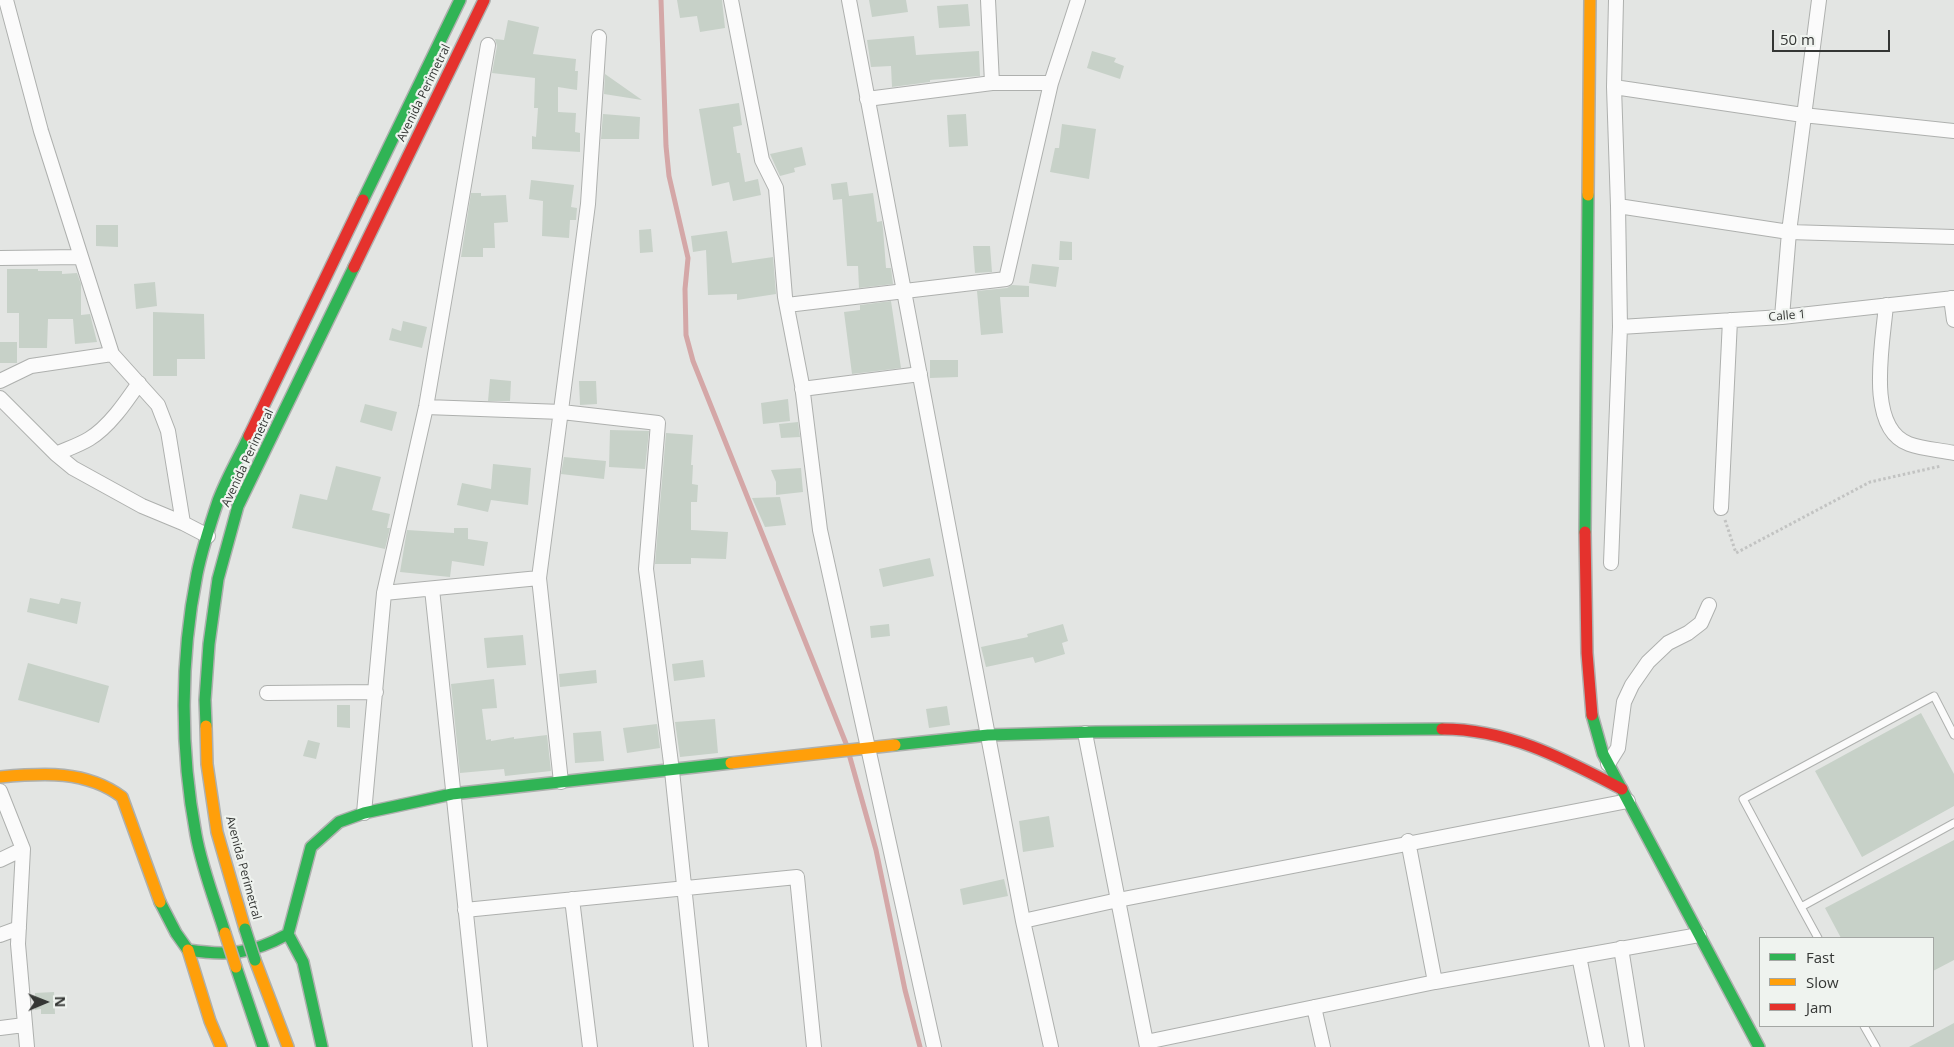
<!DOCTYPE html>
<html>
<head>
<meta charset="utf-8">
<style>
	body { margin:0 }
	#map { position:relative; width:1954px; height:1047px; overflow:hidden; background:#e3e5e3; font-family:"Open Sans",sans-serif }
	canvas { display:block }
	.legend { position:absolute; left:1759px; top:937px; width:175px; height:90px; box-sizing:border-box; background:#eff3ef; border:1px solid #a4a7a4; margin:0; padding:6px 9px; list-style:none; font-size:15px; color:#343634 }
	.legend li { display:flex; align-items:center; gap:10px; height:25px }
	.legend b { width:25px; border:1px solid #a4a7a4 }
	.north { position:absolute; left:20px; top:977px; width:50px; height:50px; -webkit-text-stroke:4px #eff3ef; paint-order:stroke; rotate:89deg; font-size:14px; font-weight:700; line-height:20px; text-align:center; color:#343634 }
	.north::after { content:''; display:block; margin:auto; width:18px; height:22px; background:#343634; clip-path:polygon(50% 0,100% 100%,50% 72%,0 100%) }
	.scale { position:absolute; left:1772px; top:30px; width:118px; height:22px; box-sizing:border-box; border:2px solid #343634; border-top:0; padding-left:6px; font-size:15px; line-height:18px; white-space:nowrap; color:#343634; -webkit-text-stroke:4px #eff3ef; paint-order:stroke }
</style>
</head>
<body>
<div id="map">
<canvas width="1954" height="1047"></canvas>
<ul class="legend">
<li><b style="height:6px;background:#30b455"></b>Fast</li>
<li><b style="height:6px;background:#ff9f0a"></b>Slow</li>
<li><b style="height:6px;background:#e5322d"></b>Jam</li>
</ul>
<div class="north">N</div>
<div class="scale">50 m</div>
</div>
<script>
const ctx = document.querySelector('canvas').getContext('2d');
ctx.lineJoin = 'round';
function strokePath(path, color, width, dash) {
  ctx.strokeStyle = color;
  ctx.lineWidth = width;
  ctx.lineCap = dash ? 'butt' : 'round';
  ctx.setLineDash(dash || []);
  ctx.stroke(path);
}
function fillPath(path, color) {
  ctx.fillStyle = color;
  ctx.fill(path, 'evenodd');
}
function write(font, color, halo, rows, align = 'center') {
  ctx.font = font + ' "Open Sans",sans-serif';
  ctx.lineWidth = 4.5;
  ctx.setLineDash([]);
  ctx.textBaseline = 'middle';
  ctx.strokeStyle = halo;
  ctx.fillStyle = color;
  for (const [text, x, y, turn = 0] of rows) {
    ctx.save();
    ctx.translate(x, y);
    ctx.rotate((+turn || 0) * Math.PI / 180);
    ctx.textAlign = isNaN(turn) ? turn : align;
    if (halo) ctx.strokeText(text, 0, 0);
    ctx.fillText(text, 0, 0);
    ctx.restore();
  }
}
strokePath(new Path2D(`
	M661,0L666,146L669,176L688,258L685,289L686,335L693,361L847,746
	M849,754L876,850L905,990L920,1047`), '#d4a7a7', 5);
fillPath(new Path2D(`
	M677,0H722L725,28L700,32L697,16L680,18Z
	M869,0H906L908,12L872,17Z
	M968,4L970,26L939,28L937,6Z
	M508,20L539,27L533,54L576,59L575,71H578L577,90L558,87V112L576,113L575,132L580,133V152L532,149V136L536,137L538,108H534L535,78L492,73L497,46L495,39L504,40Z
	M914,36L916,55L979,51L980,76L930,80V82L892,87L891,66L871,67L867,40Z
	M1092,51L1116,58L1114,62L1124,66L1120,79L1087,68Z
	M605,74L642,100L604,94Z
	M739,103L742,125L733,127L737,153H740L745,182L758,179L761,195L733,201L729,182L712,186L699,109Z
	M603,114L640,117L639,139H601Z
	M966,114L968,146L949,147L947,115Z
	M1062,124L1096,129L1089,179L1050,172L1055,148H1059Z
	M802,147L806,165L794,168L795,172L780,176L770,154Z
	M531,180L574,185L571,207L577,208L576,220H570L569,238L542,236L543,201L529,199Z
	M847,182L849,196L873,193L877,222L882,221L883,229L886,268H891L893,284L859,288L858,266H847L842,199L833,200L831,184Z
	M471,193H481V196L506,195L508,222L494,223L495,248H483V257H461Z
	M96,225H118V247L96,246Z
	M651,229L653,252L640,253L639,230Z
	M727,231L732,263L773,257L776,294L737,300V294L708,295L706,250L693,252L691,236Z
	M1060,241L1072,242V260H1059Z
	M973,246H990L992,272L975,273Z
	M1032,264L1059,267L1056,287L1029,283Z
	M7,269H38V271H62V274L77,273L81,284V315L90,314L97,342L75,344L73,319H48L47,348H19V313H7Z
	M155,282L157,306L136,309L134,284Z
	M1012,285L1029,286V297H1000L1003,333L981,335L977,291L1007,288Z
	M891,301L901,368L852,374L844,312L860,310V305Z
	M153,312L204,314L205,359H177V376H153Z
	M403,321L427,327L422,348L389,340L392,328L401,331Z
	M0,342H17V363H0Z
	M930,360H958V377L930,378Z
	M490,379L511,381L510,401H488Z
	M579,381H596L597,404L580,405Z
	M788,399L790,421L763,424L761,403Z
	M365,404L397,412L392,431L360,422Z
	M798,422L800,437L781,438L779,424Z
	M610,430L649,431L645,469L609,467Z
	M666,433L693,435L691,465H693L692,484L698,485L697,502H691V530L728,532L726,559L691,558V564H655Z
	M564,457L606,461L604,479L561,474Z
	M493,464L531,468L528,505L491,500L488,512L457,505L462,483L491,489Z
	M336,466L381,477L372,510L390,514L387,528H390L385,549L292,528L300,494L327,500Z
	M801,468L803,492L776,495V482L771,470Z
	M780,497L786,525L765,527L752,498Z
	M454,528H468V539L488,542L484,566L452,561L450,577L400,572L407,530L454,533Z
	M930,558L934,576L883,587L879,569Z
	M30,598L59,604L61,598L81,602L77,624L27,612Z
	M889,624L890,636L871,638L870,626Z
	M1063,624L1068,641L1062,643L1065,654L1035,663L1033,657L986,667L981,647L1028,637L1027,634Z
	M523,635L526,665L487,668L484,638Z
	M703,660L705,677L674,681L672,664Z
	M28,663L109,686L99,723L18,700Z
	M596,670L597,683L560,687L559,674Z
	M494,679L497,708L482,709L486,740L491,739V741L514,737V739L547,735L551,771L505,776L504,769L460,773L451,684Z
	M337,705H350V728L337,727Z
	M947,706L950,725L929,728L926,709Z
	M1921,713L1954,774V806L1862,857L1815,771Z
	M715,719L718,753L680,757L675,722Z
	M657,724L660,748L627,753L623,728Z
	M601,731L604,761L575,763L573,733Z
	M308,740L320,743L316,759L303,756Z
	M1049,816L1054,847L1023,852L1019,821Z
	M1954,840V960L1933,971V938H1841L1825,908Z
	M1004,879L1008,896L963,905L960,889Z
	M54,992L55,1014H41V1009L35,1010V993Z
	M1954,1023V1047H1909Z`), '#c7d1c8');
const lane = new Path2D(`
	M1801,907L1743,799L1934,696L1954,735
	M1818,938L1801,907L1954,823
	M1864,1026L1876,1047`);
const street = new Path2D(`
	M6,0L41,131L112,354L158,405L168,431L183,523L208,536
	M731,0L762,160L776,188L785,297L802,385L820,530L934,1047
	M849,0L1023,921L1051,1047
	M988,0L992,83
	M1614,87L1803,115L1954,131
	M867,99L992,83H1051
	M1618,206L1789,232L1954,237
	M0,258L81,257
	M1951,298L1954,320
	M787,305L1006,279L1051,83L1078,0
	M1886,305C1883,342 1865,428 1909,444C1923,449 1940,450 1954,453
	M1782,317L1789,232L1819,0
	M1620,327L1782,317L1954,298
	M0,381L31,366L112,354
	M802,389L920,374
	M0,398L56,454L73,468L142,506L183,523
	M426,407L562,412L658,423L646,569L672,771L701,1047
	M56,454C67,449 79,445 89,439C109,427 126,402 139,383
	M1721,508L1730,320
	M1611,563L1620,327L1618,206L1614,87L1616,0
	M432,589L480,1047
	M384,593L539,578
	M267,693L376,692
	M1085,733L1147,1047
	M1608,764L1618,748L1624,702L1632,685L1648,662L1668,643L1688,633L1701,623L1709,605
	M561,782L539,578L588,204L599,37
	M0,791L23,849L18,944L27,1047
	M364,813L384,593L426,407L488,45
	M1408,841L1435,982
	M0,860L23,849
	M572,899L590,1047
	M465,910L797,877L814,1047
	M1023,921L1118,900L1628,801
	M0,935L19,928
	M1621,948L1637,1047
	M1579,956L1597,1047
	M1314,1007L1323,1047
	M0,1028L24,1025
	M1146,1042L1435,982L1699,935`);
const fast = new Path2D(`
	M363,200L460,0
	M1585,532L1588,195
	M1592,715L1603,754L1759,1047
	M206,726L205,700L209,644L218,579L238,506L354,267
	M895,745L988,735L1096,732L1442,729
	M160,902L176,933L188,950C228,956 252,954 288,934L311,847L339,822L364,813L452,794L731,763
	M225,933C215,901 202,868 196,835C180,750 180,659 197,574C202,549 210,525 218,501C226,479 239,457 249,436
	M288,934L303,962L322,1047
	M236,967L263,1047`);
const slow = new Path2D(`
	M1588,195L1590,0
	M206,726L207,764L217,832L245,929
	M731,763L895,745
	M0,777C43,773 86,770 122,797L160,902
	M188,950L210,1021L221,1047
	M255,960L288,1047`);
const jam = new Path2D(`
	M354,267L484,0
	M249,436L363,200
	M1585,532L1587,653L1592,715
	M1442,729C1509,729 1564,759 1622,789`);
strokePath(lane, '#aeb0ae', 9);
strokePath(street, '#aeb0ae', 16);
strokePath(fast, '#aeb0ae', 14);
strokePath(slow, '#aeb0ae', 14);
strokePath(jam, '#aeb0ae', 14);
strokePath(new Path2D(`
	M1725,520L1736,553L1870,482L1941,466`), '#c2c3c2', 3, [2.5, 2.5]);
strokePath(lane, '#fbfbfb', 7);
strokePath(street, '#fbfbfb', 14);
strokePath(fast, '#30b455', 11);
strokePath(slow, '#ff9f0a', 11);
strokePath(jam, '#e5322d', 11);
const fastBridge = new Path2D(`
	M245,929L255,960`);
const slowBridge = new Path2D(`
	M225,933L236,967`);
strokePath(fastBridge, '#aeb0ae', 14, []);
strokePath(slowBridge, '#aeb0ae', 14, []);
strokePath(fastBridge, '#30b455', 11);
strokePath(slowBridge, '#ff9f0a', 11);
write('12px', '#343634', '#eff3ef', [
	["Avenida Perimetral",424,93,-64],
	["Calle 1",1787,316,-5],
	["Avenida Perimetral",248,458,-65],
	["Avenida Perimetral",243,868,75]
]);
</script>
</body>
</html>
